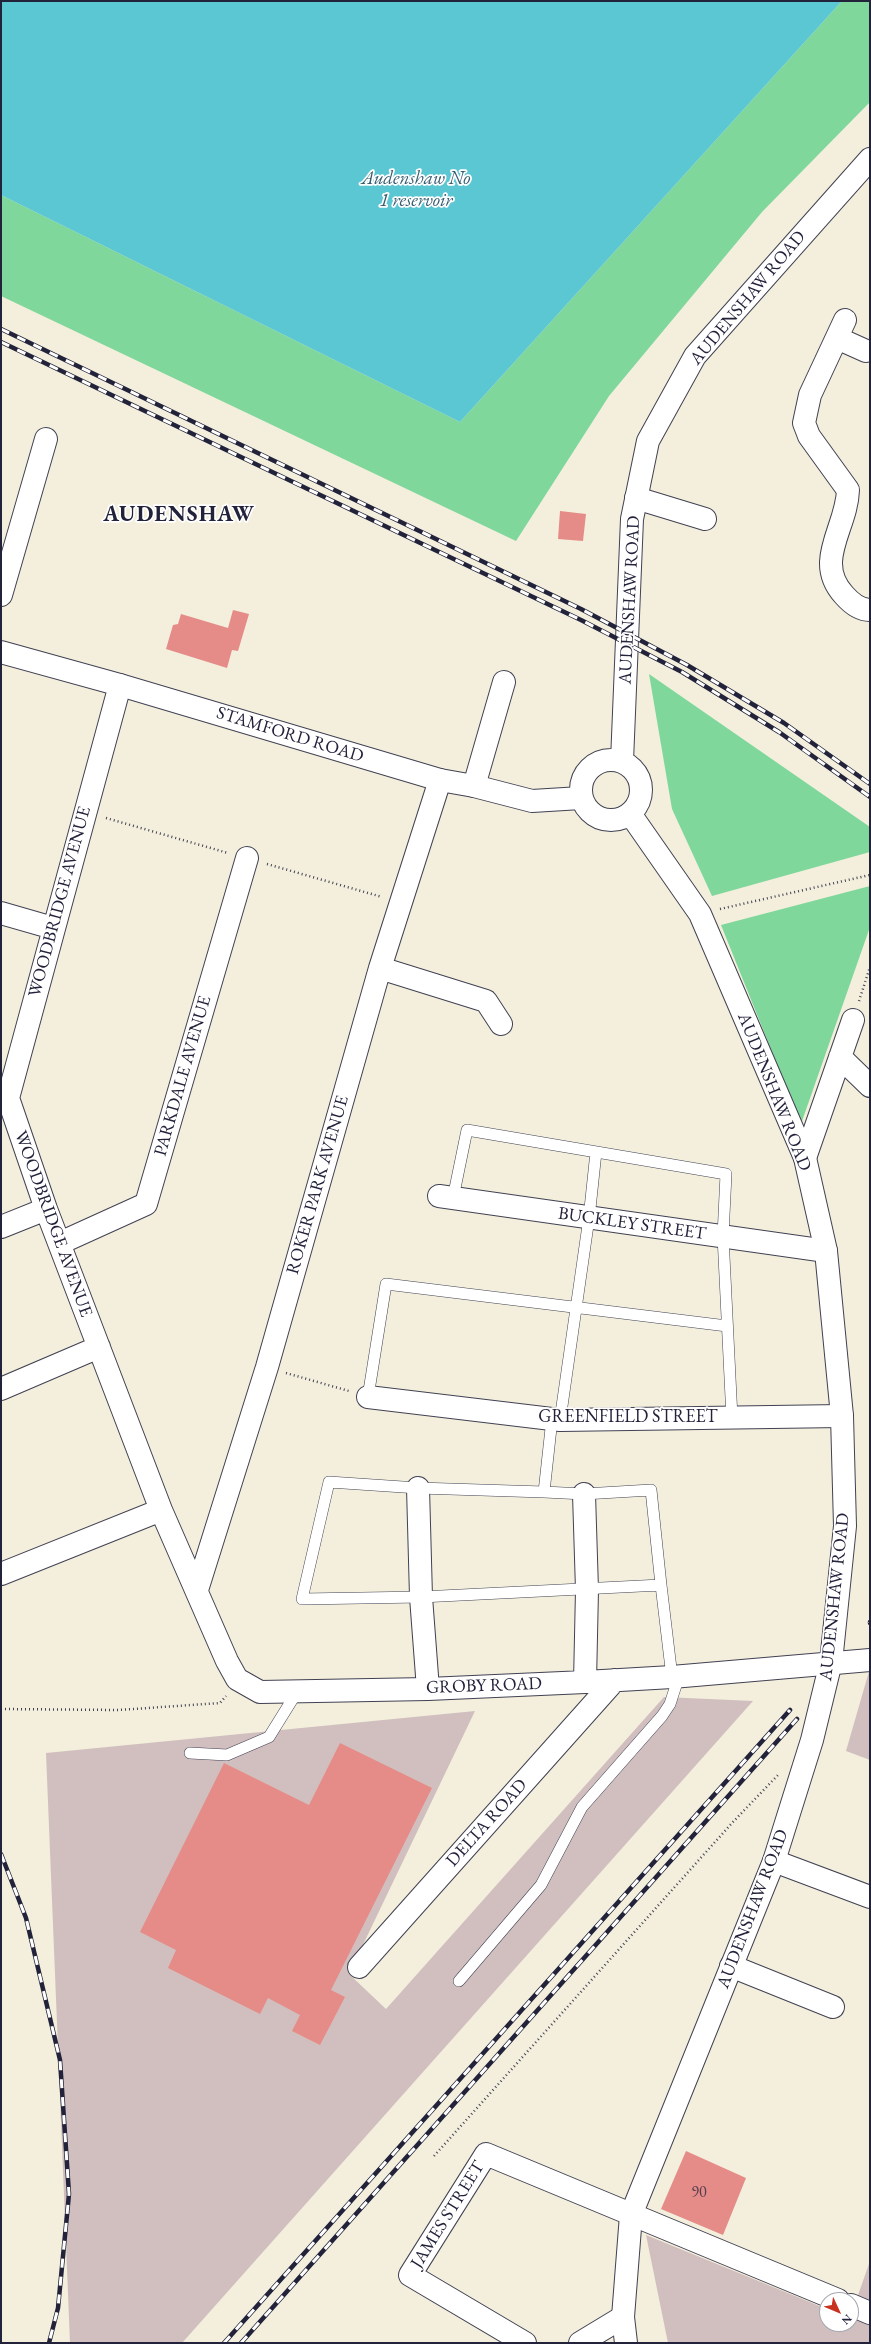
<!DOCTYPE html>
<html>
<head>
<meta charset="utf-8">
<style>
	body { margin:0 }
	#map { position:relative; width:871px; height:2344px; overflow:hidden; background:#f3efdc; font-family:"EB Garamond",serif }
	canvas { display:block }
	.frame { position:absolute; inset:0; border:2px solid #22223b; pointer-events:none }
	.north { position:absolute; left:819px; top:2292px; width:40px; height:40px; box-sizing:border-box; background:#fff; border:1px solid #a7a7b1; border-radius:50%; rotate:134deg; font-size:11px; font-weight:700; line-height:16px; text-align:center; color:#22223b }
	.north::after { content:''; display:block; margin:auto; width:14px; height:18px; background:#c8321e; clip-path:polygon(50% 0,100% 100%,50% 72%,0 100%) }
</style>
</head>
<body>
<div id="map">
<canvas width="871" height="2344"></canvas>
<div class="frame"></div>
<div class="north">N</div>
</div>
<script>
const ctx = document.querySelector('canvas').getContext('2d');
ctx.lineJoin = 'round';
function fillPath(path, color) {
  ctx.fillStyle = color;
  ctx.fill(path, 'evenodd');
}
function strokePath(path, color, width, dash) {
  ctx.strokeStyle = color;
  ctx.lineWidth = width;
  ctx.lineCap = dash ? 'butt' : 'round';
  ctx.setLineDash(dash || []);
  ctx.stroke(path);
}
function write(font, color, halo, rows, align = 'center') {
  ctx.font = font + ' "EB Garamond",serif';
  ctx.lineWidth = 3.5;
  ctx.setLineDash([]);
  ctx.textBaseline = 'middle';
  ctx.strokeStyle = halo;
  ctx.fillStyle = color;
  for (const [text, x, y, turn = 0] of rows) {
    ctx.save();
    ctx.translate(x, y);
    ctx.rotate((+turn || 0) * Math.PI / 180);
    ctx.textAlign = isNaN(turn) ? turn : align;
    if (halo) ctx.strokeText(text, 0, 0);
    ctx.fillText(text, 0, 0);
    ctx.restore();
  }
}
fillPath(new Path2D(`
	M870,1668V1760L846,1751Z
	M664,1697L753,1701L182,2343H70L46,1753L475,1711L349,1974L386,2009Z
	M646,2235L827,2309V2324H851V2315L870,2261V2343H668Z`), '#d1bfbf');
fillPath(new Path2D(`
	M842,1H870V102L762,212L609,396L516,541L1,296V195L460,422Z
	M649,674L870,827V852L712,896L672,809Z
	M870,886V927L801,1124L721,925Z`), '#7fd79b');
fillPath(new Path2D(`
	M1,1H842L460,422L1,195Z`), '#5bc7d2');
fillPath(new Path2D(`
	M560,511L586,514L583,541L558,539Z
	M233,610L249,614L238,651L232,650L227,668L166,649L173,625L178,624L181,614L228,628Z
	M340,1743L432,1788L331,1990L345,1997L320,2045L292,2031L300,2015L268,1998L260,2014L168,1968L176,1950L140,1932L224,1763L309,1805Z
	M686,2151L746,2178L723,2235L661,2209Z`), '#e58c88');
const service = new Path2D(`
	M453,1198L467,1130L726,1174L723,1236L732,1418
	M368,1397L386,1284L727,1326
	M560,1420L589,1218L596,1152
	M544,1492L584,1494L651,1490L661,1585L421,1597L302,1599L329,1482L418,1488L544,1492L552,1419
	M661,1585L672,1677
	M190,1753L227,1755L269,1737L297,1692
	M459,1981L541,1885L582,1807L662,1716L670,1704L679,1676`);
const minor = new Path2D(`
	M845,320L810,395L804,423L809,436L848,490C847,528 813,561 844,595C851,603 859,610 870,610
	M837,338L866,351
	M636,498L705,519
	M1,595L46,439
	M120,685L8,1098L46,1209L161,1510L227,1661L237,1679L260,1692L428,1689L585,1682L672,1677L870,1660
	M474,786L504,682
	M1,913L53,928
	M380,968L486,1001L501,1024
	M840,1057L870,1086
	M805,1158L853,1020
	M439,1196L826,1251
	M1,1227L46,1209
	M60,1243L146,1204L247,858
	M1,1389L99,1347
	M368,1397L560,1420L842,1416
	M418,1488L421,1597L428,1689
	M584,1494L587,1590L585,1682
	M1,1574L161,1510
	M197,1590L267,1367L380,968L440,780
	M774,1861L870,1897
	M731,1966L833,2007
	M359,1967L615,1680
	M851,2305L870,2313
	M525,2343L410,2275L486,2154L838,2300
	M580,2343L623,2317`);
const tertiary = new Path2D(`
	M1,652L120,685L440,780L474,786L532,801L581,798`);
const secondary = new Path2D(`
	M581 790a30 30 0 1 1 60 0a30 30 0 1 1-60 0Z
	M622,761L632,519L648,441L695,356L870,159
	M626,2343L623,2317L631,2215L774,1861L812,1740L831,1662L845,1526L842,1416L826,1251L805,1158L700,914L631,815`);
strokePath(service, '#414153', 12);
strokePath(minor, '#414153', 24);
strokePath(tertiary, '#414153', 24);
strokePath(secondary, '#414153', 24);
strokePath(new Path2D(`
	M106,818L228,853
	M267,864L382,897
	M720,909L870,875
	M859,1001L870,967
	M286,1373L349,1391
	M1,1709L119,1710L220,1703L226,1696
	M434,2156L732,1823L778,1775`), '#414153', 2.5, [1, 3]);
strokePath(service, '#fff', 11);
strokePath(minor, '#fff', 22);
strokePath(tertiary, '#fff', 22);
strokePath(secondary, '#fff', 22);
const rail = new Path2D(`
	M1,329L581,609L687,665L784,723L870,784
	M1,342L581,620L682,672L779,732L870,797
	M870,1623V1622
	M1,1854L26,1918L60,2060L69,2194L58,2308L49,2343
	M224,2343L790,1710
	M241,2343L797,1719`);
strokePath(rail, '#22223b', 4.5);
strokePath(rail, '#fff', 3, [9]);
write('16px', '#533c4e', null, [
	["90",699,2193]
]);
write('18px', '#22223b', '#fff', [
	["AUDENSHAW ROAD",748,298,-50],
	["AUDENSHAW ROAD",630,600,-87],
	["STAMFORD ROAD",290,735,17],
	["WOODBRIDGE AVENUE",60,902,-75],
	["PARKDALE AVENUE",183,1076,-74],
	["AUDENSHAW ROAD",774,1092,68],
	["ROKER PARK AVENUE",318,1185,-74],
	["WOODBRIDGE AVENUE",53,1224,70],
	["BUCKLEY STREET",632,1224,8],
	["GREENFIELD STREET",628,1417],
	["AUDENSHAW ROAD",835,1597,-84],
	["GROBY ROAD",484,1686,-2],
	["DELTA ROAD",487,1823,-48],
	["AUDENSHAW ROAD",753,1909,-69],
	["JAMES STREET",448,2215,-58]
]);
write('italic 19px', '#365c70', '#fff', [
	["Audenshaw No",416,179],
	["1 reservoir",416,201]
]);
ctx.letterSpacing = '1px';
write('bold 22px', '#22223b', '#fff', [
	["AUDENSHAW",179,515]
]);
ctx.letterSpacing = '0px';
</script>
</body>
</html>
